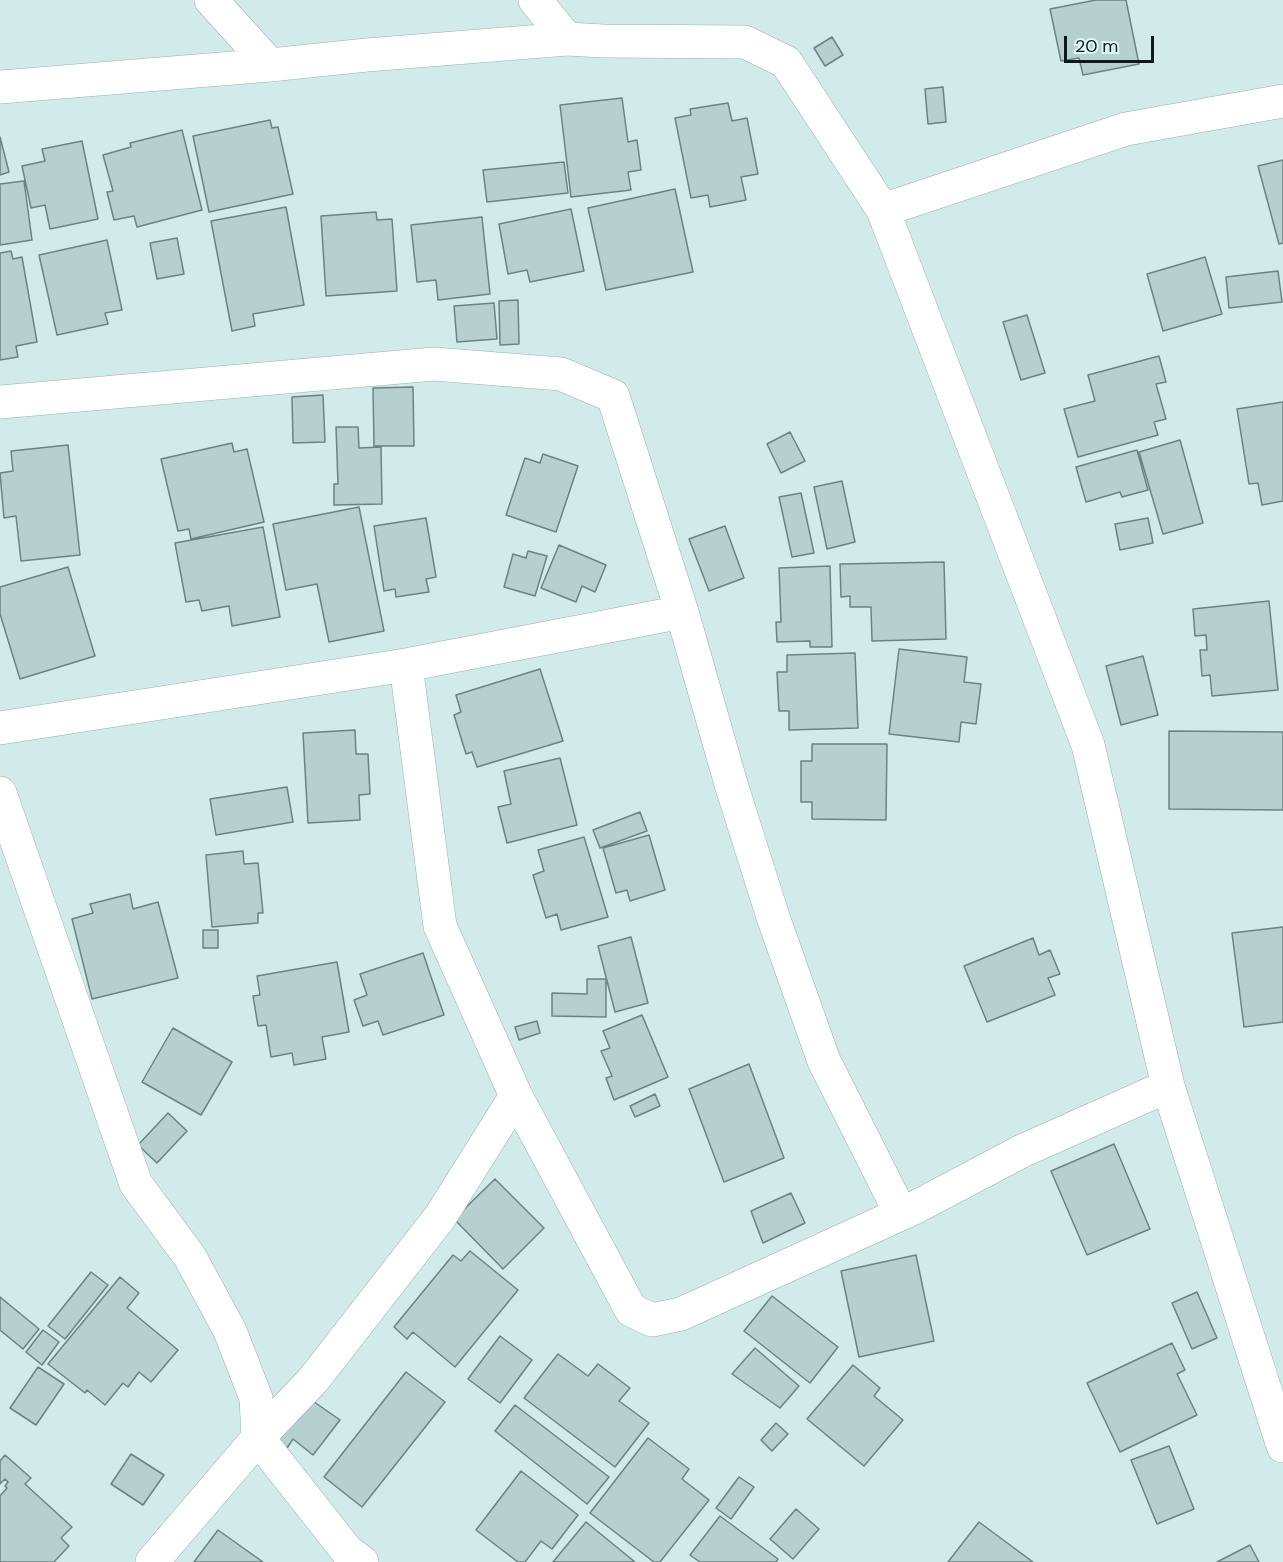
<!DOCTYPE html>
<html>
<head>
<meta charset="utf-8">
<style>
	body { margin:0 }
	#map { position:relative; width:1283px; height:1562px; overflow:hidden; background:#d1ebeb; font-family:"DM Sans",sans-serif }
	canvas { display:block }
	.scale { position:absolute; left:1064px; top:36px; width:90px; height:27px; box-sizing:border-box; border:3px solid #0f1919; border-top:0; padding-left:8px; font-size:18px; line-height:21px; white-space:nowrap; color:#0f1919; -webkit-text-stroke:4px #dff8f8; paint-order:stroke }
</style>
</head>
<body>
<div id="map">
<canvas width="1283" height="1562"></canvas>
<div class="scale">20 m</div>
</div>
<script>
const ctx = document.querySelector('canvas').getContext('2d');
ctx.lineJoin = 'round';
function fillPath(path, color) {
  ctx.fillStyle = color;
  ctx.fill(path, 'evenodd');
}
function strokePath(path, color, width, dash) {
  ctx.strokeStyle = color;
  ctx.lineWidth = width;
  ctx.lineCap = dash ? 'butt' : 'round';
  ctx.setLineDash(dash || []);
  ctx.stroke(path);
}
const building = new Path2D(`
	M1096,0H1126L1139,64L1083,75L1079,58L1061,61L1050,9Z
	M832,37L843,55L825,66L814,48Z
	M943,87L946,122L928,124L925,89Z
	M622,98L628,142L637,140L641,170L628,172L631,190L571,197L560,105Z
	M728,103L732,121L747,118L758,174L741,177L746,200L710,207L708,195L691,198L675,118L691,115L690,109Z
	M270,120L272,128L278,127L293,194L209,212L193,136Z
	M182,130L202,210L137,227L134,216L114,220L107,192L113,191L103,155L131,147L130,143Z
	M0,137L9,172L0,175Z
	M82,141L98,219L50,229L45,205L31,208L22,166L45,161L42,149Z
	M1283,160V243L1279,244L1258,166Z
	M564,162L568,193L487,202L483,170Z
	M24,181L32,240L0,245V184Z
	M675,189L693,272L606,290L588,208Z
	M286,207L304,305L253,314L255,326L232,331L211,221Z
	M571,209L584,271L530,282L527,270L508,274L499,224Z
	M376,212L377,220L392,219L397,291L326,296L321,216Z
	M482,217L490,294L438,300L436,280L417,282L411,225Z
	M177,238L184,274L157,279L150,243Z
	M107,240L122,310L105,313L108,324L57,335L39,255Z
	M11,251L13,259L22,257L37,342L16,346L18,357L0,360V253Z
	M1205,257L1222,314L1163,331L1147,274Z
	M1278,271L1282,302L1229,308L1226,277Z
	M518,300L519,344L500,345L499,301Z
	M494,303L497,339L457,342L454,306Z
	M1027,315L1045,373L1021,380L1003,322Z
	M1159,356L1166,382L1156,384L1166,419L1154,422L1158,435L1078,457L1064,409L1095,401L1088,375Z
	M413,387L414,446H374L373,388Z
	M323,395L325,442L293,443L292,397Z
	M1283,402V501L1262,505L1258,483L1249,484L1237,409Z
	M336,427H358L359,448L381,447L382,504L334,505V484H338Z
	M790,432L805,461L781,473L767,444Z
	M1180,440L1203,523L1163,534L1139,452Z
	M232,443L234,452L247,449L264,522L191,539L189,529L178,531L161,459Z
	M68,445L80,555L21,561L16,516L4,518L0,473L13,471L11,451Z
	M1137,450L1148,490L1122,497L1120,492L1086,502L1076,467Z
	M543,454L578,466L556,532L506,515L525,458L540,463Z
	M842,481L855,542L827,549L814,487Z
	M801,493L814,553L792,557L779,497Z
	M359,507L384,631L329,642L317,584L286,590L273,524Z
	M426,518L436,577L426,579L429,592L396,597L395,589L384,591L374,526Z
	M1148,518L1153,543L1120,550L1115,524Z
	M725,526L744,578L709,591L689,539Z
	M263,527L280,617L232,626L229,606L202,611L199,600L186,602L175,543Z
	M559,545L606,565L595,592L582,586L576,602L541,588Z
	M528,551L547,556L535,596L504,587L513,554L526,558Z
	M944,562L946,639L872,641L871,607H850V596L841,597L840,564Z
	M830,566L832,647H810V641L777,642L776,622H781L779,568Z
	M68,567L95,656L20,679L0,614V587Z
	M1269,601L1278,690L1212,696L1210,675L1202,676L1200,650H1207L1206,635L1195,636L1193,609Z
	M899,649L967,657L964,682L981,684L976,724L961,722L959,742L889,734Z
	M855,653L858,728L789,730V711H779L777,672H787V655Z
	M1143,656L1158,715L1121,725L1106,666Z
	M540,669L563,741L477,767L472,752L466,754L454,715L461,712L456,695Z
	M355,730L356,754H368L370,794L359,795L360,820L308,823L303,733Z
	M1169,731L1283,732V810L1169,809Z
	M812,744H887L886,820L812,819V802H801V761H812Z
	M560,758L577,825L507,843L498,807L511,804L504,771Z
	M287,787L293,822L216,835L210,799Z
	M640,812L647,831L600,848L593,830Z
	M649,835L665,890L630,901L627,890L616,893L603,848Z
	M584,837L608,917L561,930L557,914L546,918L533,875L544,871L538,850Z
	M243,851L244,864L258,863L263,913H258V923L212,927L206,855Z
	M130,894L133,909L158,902L178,978L92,999L72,919L93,913L90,904Z
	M1283,927V1022L1244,1027L1232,933Z
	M203,930H218V948H203Z
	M631,937L648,1003L615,1012L598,946Z
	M1033,938L1039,955L1050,950L1060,974L1048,978L1055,995L987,1022L964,966Z
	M423,953L444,1015L383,1035L378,1021L363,1026L354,1000L367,995L360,974Z
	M337,962L349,1032L322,1037L326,1059L294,1065L292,1053L271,1057L266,1025L258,1026L253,996L260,995L257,976Z
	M587,979H606V1017L552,1016V993L587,994Z
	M642,1015L668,1077L614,1100L606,1078L612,1076L601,1051L610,1048L603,1031Z
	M537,1021L540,1033L519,1040L515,1027Z
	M173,1028L232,1062L201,1115L142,1082Z
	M749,1064L784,1158L724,1182L689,1089Z
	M655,1094L660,1106L635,1117L630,1106Z
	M168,1113L187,1131L157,1163L138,1145Z
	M1114,1144L1150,1229L1087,1255L1051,1171Z
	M495,1179L544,1228L503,1269L454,1219Z
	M791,1193L805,1223L763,1243L751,1211Z
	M470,1251L518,1290L455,1367L413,1332L407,1339L394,1327L453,1255L461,1261Z
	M916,1255L934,1341L859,1357L841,1271Z
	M91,1272L108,1285L65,1339L48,1326Z
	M120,1277L139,1293L127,1308L178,1350L151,1382L139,1372L128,1387L123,1383L105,1405L87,1390L85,1393L48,1364Z
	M1197,1292L1217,1338L1192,1349L1172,1303Z
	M772,1296L838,1347L810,1383L744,1331Z
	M0,1297L39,1329L23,1349L0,1330Z
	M43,1330L59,1342L42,1365L26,1352Z
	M500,1336L532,1360L500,1403L468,1379Z
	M1172,1343L1185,1370L1177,1374L1197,1415L1120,1452L1087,1383Z
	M755,1348L799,1386L780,1408L732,1374Z
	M558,1354L588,1376L598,1364L630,1388L619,1401L649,1423L615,1467L524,1398Z
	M853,1365L880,1388L874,1396L903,1420L864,1466L807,1419Z
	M38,1367L64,1384L36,1425L10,1408Z
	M406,1372L445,1402L362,1507L324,1477Z
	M307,1397L340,1420L313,1455L293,1439L287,1448L275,1439Z
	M515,1405L609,1477L587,1504L495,1431Z
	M776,1423L788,1434L772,1451L761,1440Z
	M648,1438L689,1469L682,1479L709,1500L660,1562H654L590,1513Z
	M1169,1446L1194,1509L1157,1524L1131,1460Z
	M131,1454L164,1475L143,1505L111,1484Z
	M5,1455L31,1478L25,1484L72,1527L61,1538L69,1546L54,1562H0V1496L7,1488L5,1486L8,1482L5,1479L0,1484V1461Z
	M521,1471L578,1515L552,1549L541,1541L525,1562H518L476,1530Z
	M739,1477L754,1487L731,1519L716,1508Z
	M796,1509L819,1529L793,1559L770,1539Z
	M720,1516L778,1559L776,1562H700L690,1555Z
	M586,1522L635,1562H553Z
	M979,1522L1033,1562H948Z
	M218,1530L263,1562H194Z
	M1250,1545L1259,1562H1217Z`);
fillPath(building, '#b6cfcf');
strokePath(building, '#6c8383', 1.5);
const minor = new Path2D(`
	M211,0L270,65
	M535,0L567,39
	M0,87L270,65L367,55L567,39L603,41L745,42L786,62L883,210L1088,745L1168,1086L1283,1446
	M883,210L1126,129L1283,101
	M0,402L434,364L561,374L613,396L682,612L731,784L773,917L824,1061L901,1214
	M406,665L440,926L516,1096L631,1310L652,1320L681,1314L916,1207L1022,1151L1168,1086
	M0,728L406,665L682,612
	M0,793L136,1184L190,1257L230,1331L256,1398L258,1438L347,1551L362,1562
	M152,1562L258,1438L314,1379L440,1217L516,1096`);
strokePath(minor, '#97afaf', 34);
strokePath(minor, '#fff', 33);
</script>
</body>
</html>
